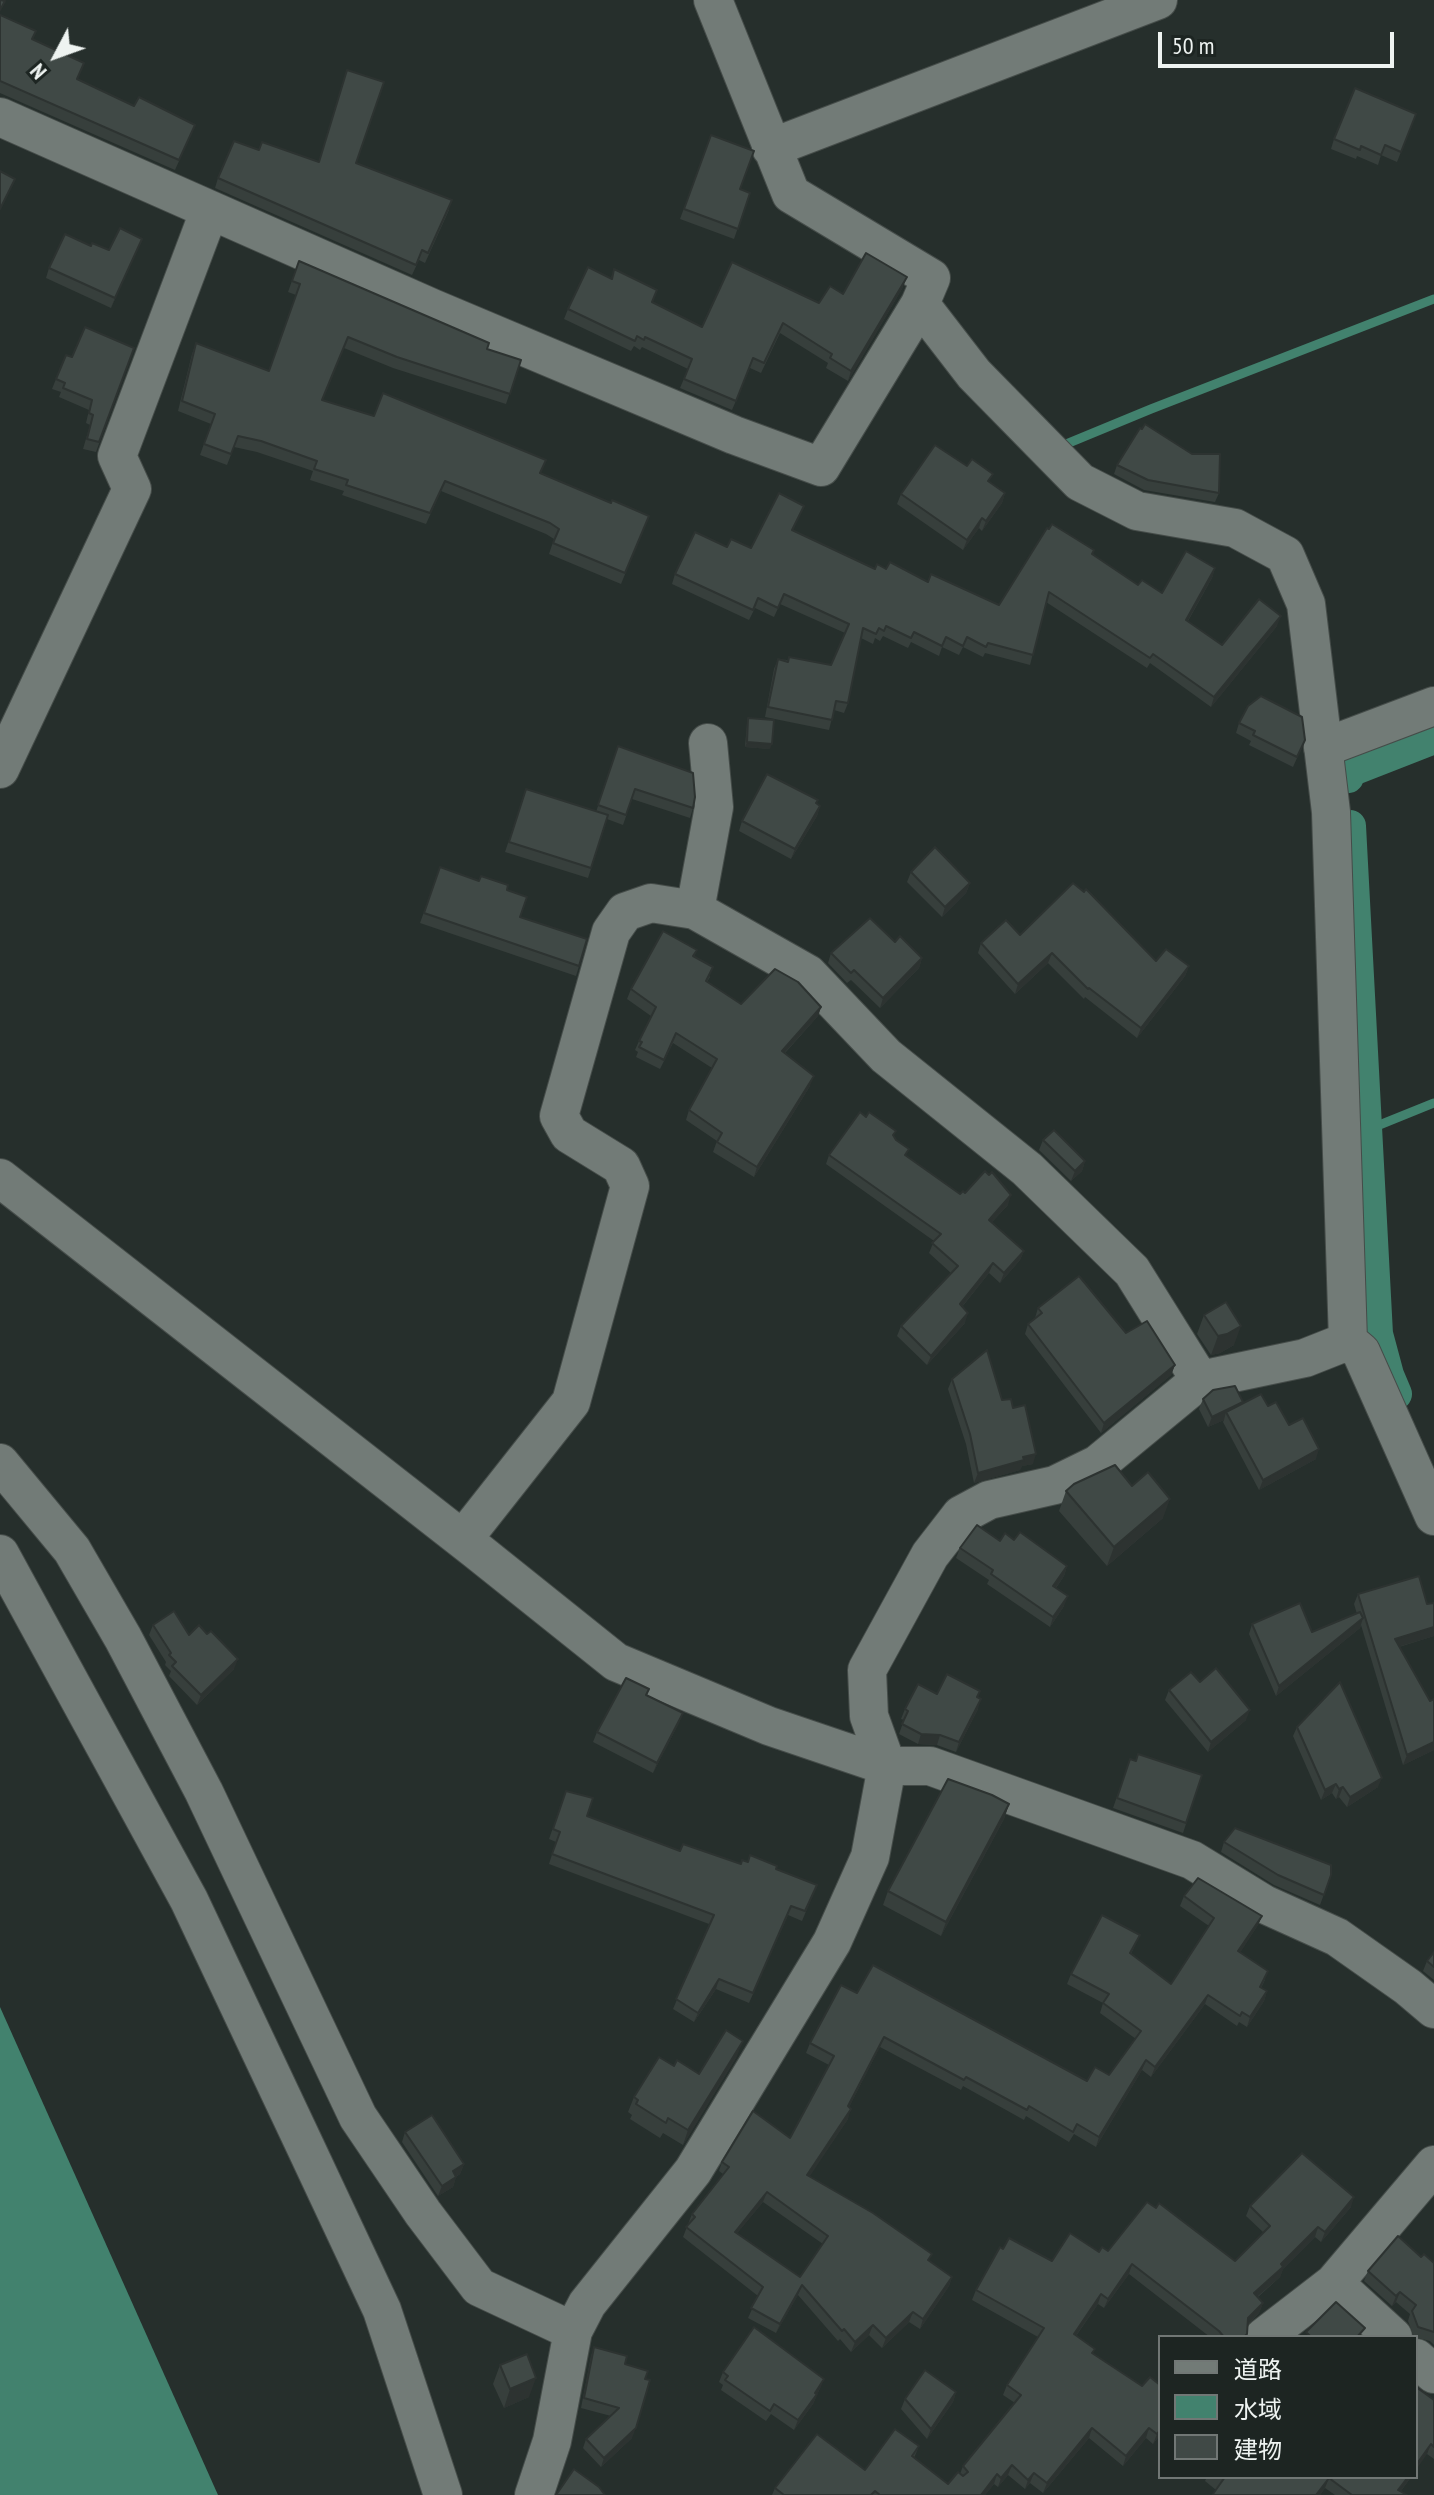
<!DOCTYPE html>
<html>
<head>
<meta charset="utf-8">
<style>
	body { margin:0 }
	#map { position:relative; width:1434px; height:2495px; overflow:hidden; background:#262f2c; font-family:"PT Sans Narrow","Noto Sans JP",sans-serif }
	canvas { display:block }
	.legend { position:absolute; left:1158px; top:2335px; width:260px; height:144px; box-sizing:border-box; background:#1d2522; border:2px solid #717775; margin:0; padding:10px 14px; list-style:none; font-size:24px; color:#eef3f1 }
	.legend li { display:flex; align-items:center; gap:16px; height:40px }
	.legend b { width:40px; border:2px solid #717775 }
	.north { position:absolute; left:16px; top:16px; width:80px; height:80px; -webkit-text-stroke:6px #1d2522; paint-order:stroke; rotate:229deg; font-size:22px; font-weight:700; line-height:32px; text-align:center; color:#eef3f1 }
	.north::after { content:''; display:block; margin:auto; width:28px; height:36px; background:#eef3f1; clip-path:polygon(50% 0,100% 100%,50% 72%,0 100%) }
	.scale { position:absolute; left:1158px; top:32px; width:236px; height:36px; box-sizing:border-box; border:4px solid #eef3f1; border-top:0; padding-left:10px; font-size:24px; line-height:28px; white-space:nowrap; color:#eef3f1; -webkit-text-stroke:6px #1d2522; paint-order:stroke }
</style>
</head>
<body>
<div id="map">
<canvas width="1434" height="2495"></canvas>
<ul class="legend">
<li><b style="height:10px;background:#727b77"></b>道路</li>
<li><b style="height:22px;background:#42826e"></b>水域</li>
<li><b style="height:22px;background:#404946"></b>建物</li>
</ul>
<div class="north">N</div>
<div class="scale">50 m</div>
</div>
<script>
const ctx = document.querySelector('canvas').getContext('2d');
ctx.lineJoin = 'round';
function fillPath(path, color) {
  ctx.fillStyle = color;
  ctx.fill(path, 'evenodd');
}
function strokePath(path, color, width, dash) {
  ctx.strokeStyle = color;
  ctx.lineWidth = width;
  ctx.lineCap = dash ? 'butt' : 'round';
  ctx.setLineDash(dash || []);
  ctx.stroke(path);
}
fillPath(new Path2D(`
	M0,2007L218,2495H0Z`), '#42826e');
strokePath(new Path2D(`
	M1059,447L1151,409L1434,299
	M1367,1130L1434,1103`), '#42826e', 9);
strokePath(new Path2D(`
	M1348,777L1347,772L1434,738
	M1350,826L1377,1334L1388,1375L1396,1394`), '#42826e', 32);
const street = new Path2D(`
	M0,117L432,308L734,435L821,467L920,304L931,278L791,194L713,0
	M771,148L1158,0
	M920,304L974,374L1080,482L1137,511L1235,528L1285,555L1306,604L1331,812L1348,1341L1361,1352L1434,1516
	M1323,748L1434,706
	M0,769L132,489L117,456L209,212
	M695,910L714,807L708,743
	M0,1178L476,1550L616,1662L769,1726L887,1766H930L1192,1860L1264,1904L1337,1937L1408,1987L1434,2009
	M0,1463L72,1550L123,1638L204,1792L358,2117L423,2213L479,2287L573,2331
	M463,1539L571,1402L630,1186L621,1166L569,1134L559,1116L611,932L625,912L651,903L695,910L808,974L886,1056L1027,1169L1132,1271L1200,1380
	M0,1554L189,1900L306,2148L382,2310L443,2495
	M1334,2283L1393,2337
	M1264,2337L1334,2283L1434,2165
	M1416,2358L1434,2374
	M534,2495L552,2441L573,2331L587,2304L693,2171L832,1942L870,1857L887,1766L869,1716L867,1670L930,1555L961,1515L989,1500L1055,1485L1098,1464L1200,1380L1305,1358L1348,1341`);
strokePath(street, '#454c49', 40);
strokePath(street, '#727b77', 38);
fillPath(new Path2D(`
	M0,15L32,40L77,79L134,106L195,125L175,170L0,93Z
	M1416,114L1397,162L1381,155L1378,165L1357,156L1356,159L1331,149L1334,139Z
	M711,135L740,189L750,193L734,239L680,219Z
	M259,150L318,162L356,163L449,210L425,263L419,260L412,275L215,188L218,178Z
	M142,239L111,308L46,278L49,268L91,246L109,250Z
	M299,261L487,349L521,360L506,404L393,368L344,348L322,400L540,474L611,503L649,516L621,584L549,554L554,539L546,534L441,491L426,524L342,495L344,491L310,480L313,471L257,452L234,447L227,465L200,455L211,424L178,411L192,354L196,343L269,371L296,295L288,292Z
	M614,269L652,303L702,327L819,303L843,294L903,287L848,381L826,368L828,363L780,333L761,373L750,368L732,410L680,388L688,369L642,347L640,350L634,346L631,351L564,319L568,309L611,278Z
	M134,348L96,452L83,449L90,425L86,423L89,410L59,397L61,392L52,389L56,379L72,357Z
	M1117,465L1219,493L1215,502L1144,490L1114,474Z
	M990,482L1005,493L1002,503L982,531L979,528L963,550L897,504L901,494Z
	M800,515L793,530L875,569H886L999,605L1094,550L1093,555L1138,585L1162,593L1215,568L1212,578L1188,621L1222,645L1277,626L1211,707L1150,663L1147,668L1046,602L1030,665L985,653L983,657L963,647L959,655L942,647L939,656L911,642L908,648L883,636L880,641L875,638L873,644L861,638L848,703L844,713L834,710L829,730L765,717L774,669L778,659L831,665L845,633L780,604L774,617L755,608L749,620L672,584L675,574L727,547L751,548Z
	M748,718L770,749L745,747L747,723Z
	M1239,723L1305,740L1293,767L1249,745L1251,741L1236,733Z
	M618,746L693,808L690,818L632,799L623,825L607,819L588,878L505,852L526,789L596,812Z
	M816,804L820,806L817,816L791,859L739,831L742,821Z
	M440,867L507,890L520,917L579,966L576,976L420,923Z
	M911,872L970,883L966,893L942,917L907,882Z
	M1020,935L1156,961L1189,966L1185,976L1137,1038L1085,997L1084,999L1048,963L1015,994L978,953L981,943Z
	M895,942L922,958L919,968L880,1008L851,980L847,983L828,963L831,953Z
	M697,950L694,957L710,977L707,982L741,1004L821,1007L818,1016L785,1053L810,1086L754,1177L713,1152L717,1141L686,1120L689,1110L712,1068L673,1043L660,1069L636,1057L638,1052L635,1050L639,1041L651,1016L627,999L631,989Z
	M894,1136L907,1156L960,1194L965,1193L1008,1205L992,1222L1024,1251L1020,1260L1000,1283L989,1273L962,1307L965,1323L927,1365L897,1336L901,1326L951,1273L929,1253L934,1241L826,1164L829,1155Z
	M1043,1140L1085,1161L1082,1171L1071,1181L1039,1150Z
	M1038,1308L1126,1333L1175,1365L1171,1375L1101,1433L1025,1334L1028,1324L1035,1318Z
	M1204,1315L1234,1345L1220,1353L1211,1355L1197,1334Z
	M952,1379L1002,1400L1013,1408L1033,1464L1022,1466L1020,1470L974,1483L966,1444L948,1389Z
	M1203,1399L1243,1402L1242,1404L1268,1406L1289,1425L1316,1459L1259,1490L1223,1422L1224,1420L1208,1427L1199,1409Z
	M1132,1486L1163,1518L1107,1566L1059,1511L1066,1491Z
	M1014,1540L1067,1566L1064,1576L1056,1588L1064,1606L1050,1627L987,1584L989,1580L956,1558L960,1548Z
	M1358,1594L1427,1604L1434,1603V1636L1399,1647L1430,1701L1434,1699V1750L1403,1765L1361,1625L1360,1628L1276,1696L1249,1634L1252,1624L1312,1632L1357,1614L1354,1604Z
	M153,1625L189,1635L234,1669L197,1705L169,1676L171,1671L165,1665L166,1662L149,1635Z
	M1200,1682L1246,1720L1208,1752L1165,1700L1169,1690Z
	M649,1689L647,1695L683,1713L679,1723L653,1773L593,1742L597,1732Z
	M980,1691L978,1697V1709L956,1752L937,1745L918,1744L899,1734L904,1720L901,1719L905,1709L937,1694Z
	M1297,1727L1378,1787L1347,1807L1339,1797L1336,1799L1332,1793L1321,1800L1293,1736Z
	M1130,1759L1202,1775L1183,1833L1113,1808Z
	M566,1791L587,1816L680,1851L741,1864L776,1869L817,1885L802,1921L788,1915L749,2003L716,1989L694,2022L673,2009L709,1924L549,1864L556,1842L549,1839Z
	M1009,1804L1004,1819L941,1936L883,1905L888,1891Z
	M1224,1842L1331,1875L1320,1905L1274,1885L1221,1852Z
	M1184,1896L1262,1916L1258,1925L1240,1952L1265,1980L1261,1988L1267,1991L1264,2001L1247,2027L1239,2022L1237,2026L1205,2004L1151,2077L1142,2070L1096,2147L1074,2134L1069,2142L1026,2116L1024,2120L963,2086L961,2090L880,2047L849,2107L848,2119L809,2176L952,2277L949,2286L920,2329L909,2322L882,2348L869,2335L851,2352L840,2339L838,2341L798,2295L776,2333L748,2318L758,2296L683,2237L692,2214L723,2174L719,2171L722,2162L790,2138L829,2065L806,2053L810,2043L857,1993L1087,2081L1109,2075L1136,2039L1100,2013L1103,2003L1067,1984L1071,1974L1140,1935L1131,1954L1171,1984L1209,1926L1180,1906ZM763,2202L823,2244L800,2277L737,2233Z
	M1434,1952V1980L1423,1971L1427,1961Z
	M737,2056L683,2145L663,2133L660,2138L630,2119L632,2115L628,2112L634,2097L674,2066L699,2074Z
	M405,2132L464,2164L460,2174L456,2177L453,2187L438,2196L402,2142Z
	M1250,2206L1351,2207L1321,2242L1315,2237L1283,2269L1280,2277L1258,2297L1263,2303L1259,2313L1248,2325L1246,2337H1210L1129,2274L1104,2308L1098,2304L1076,2336L1093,2353L1160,2435L1153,2444L1146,2438L1123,2466L1089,2438L1043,2493L1030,2483L1025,2489L1008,2475L998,2487L994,2484L985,2495H772L775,2488L865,2470L919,2446L914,2458L948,2484L960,2474L963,2466L1015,2403L1003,2395L1007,2385L1038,2337L972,2300L976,2290L1003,2249L1052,2261L1108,2251L1235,2261L1264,2233L1246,2216Z
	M1421,2257L1434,2263V2345L1430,2341L1414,2337L1408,2321L1410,2314L1396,2302L1392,2306L1364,2281L1368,2271Z
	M594,2347L625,2364L632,2438L601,2467L583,2448L586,2439L611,2416L581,2408L591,2356Z
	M500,2365L529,2397L504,2408L493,2384Z
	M723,2372L824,2379L813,2404L794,2430L771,2414L766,2421L721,2390L723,2385L719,2382Z
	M956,2392L953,2402L927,2439L901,2409L905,2399Z
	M1434,2400V2459L1427,2454Z
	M1207,2477H1411L1401,2491L1407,2495H1335L1325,2488L1320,2495H1212L1216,2490L1205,2481Z`), '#373f3c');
fillPath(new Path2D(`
	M142,239L138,249L111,308L115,298Z
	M907,277L903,287L848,381L851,371Z
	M1005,493L1002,503L982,531L986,521Z
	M982,518L979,528L963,550L967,540Z
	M1215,568L1212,578L1183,629L1186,620Z
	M1281,616L1277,626L1211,707L1214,697Z
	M747,742L772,744L770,749L745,747Z
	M820,806L817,816L791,859L795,849Z
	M970,883L966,893L942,917L945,907Z
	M1052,953L1048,963L1015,994L1018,984Z
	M922,958L919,968L880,1008L883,998Z
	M1189,966L1185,976L1137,1038L1141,1028Z
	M821,1007L818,1016L778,1060L782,1051Z
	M814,1076L810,1086L754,1177L757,1167Z
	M1085,1161L1082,1171L1071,1181L1075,1171Z
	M1011,1195L1008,1205L985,1229L989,1220Z
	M1024,1251L1020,1260L1000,1283L1004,1273Z
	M993,1263L989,1273L956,1314L960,1304Z
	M968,1313L965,1323L927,1365L931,1356Z
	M1241,1326L1234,1345L1220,1353L1211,1355L1218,1336Z
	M1175,1365L1171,1375L1101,1433L1104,1423Z
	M1243,1402L1239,1412H1226L1224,1420L1208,1427L1212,1417Z
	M1319,1449L1316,1459L1259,1490L1263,1480Z
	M1036,1454L1033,1464L1022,1466L1020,1470L974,1483L978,1473L1023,1457Z
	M1170,1499L1163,1518L1107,1566L1114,1547Z
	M1067,1566L1064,1576L1050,1596L1053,1586Z
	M1068,1596L1064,1606L1050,1627L1053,1617Z
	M1363,1618L1360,1628L1276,1696L1279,1686Z
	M1434,1627V1636L1391,1649L1395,1639Z
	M238,1659L234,1669L197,1705L201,1695Z
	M981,1699L978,1709L956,1752L959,1742Z
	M1250,1710L1246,1720L1208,1752L1211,1742Z
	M683,1713L679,1723L653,1773L657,1763Z
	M921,1734L940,1735L937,1745L918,1744Z
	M1434,1742V1750L1403,1765L1407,1755Z
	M1382,1778L1378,1787L1347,1807L1350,1797Z
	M1336,1784L1332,1793L1321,1800L1325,1790Z
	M1343,1787L1339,1797L1336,1799L1339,1789Z
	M1009,1804L1004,1819L941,1936L946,1922Z
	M1262,1916L1258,1925L1235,1961L1238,1951Z
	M719,1979L716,1989L694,2022L698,2013Z
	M1267,1991L1264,2001L1247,2027L1250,2017Z
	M1208,1995L1205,2004L1151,2077L1155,2067Z
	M884,2037L880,2047L844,2116L848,2106Z
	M743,2041L737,2056L683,2145L688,2130Z
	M1146,2060L1142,2070L1096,2147L1099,2137Z
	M851,2109L848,2119L804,2185L807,2175Z
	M464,2164L460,2174L449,2181L453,2171Z
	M456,2177L453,2187L438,2196L442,2186Z
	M767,2192L763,2202L731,2241L735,2232Z
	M1354,2197L1351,2207L1321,2242L1325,2232Z
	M1318,2227L1315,2237L1283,2269L1280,2277L1251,2302L1254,2293Z
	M1132,2264L1129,2274L1104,2308L1108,2299Z
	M952,2277L949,2286L920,2329L923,2319Z
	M802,2285L798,2295L776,2333L780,2324Z
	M1400,2292L1396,2302L1392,2306L1396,2296Z
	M1101,2294L1098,2304L1070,2344L1074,2334Z
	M1263,2303L1259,2313L1244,2328L1248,2318Z
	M913,2312L909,2322L882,2348L886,2338Z
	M873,2325L869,2335L851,2352L855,2342Z
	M536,2378L529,2397L504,2408L510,2389Z
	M824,2379L813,2404L794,2430L798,2420Z
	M956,2392L953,2402L927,2439L931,2429Z
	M636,2428L632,2438L601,2467L604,2458Z
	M1092,2428L1089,2438L1043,2493L1047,2483Z
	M1149,2428L1146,2438L1123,2466L1126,2456Z
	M1160,2430V2435L1153,2444L1157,2434Z
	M1431,2444L1427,2454L1416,2470V2465Z
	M1012,2465L1008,2475L998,2487L1001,2478Z
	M1034,2473L1030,2483L1025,2489L1028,2480Z
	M997,2474L994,2484L985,2495H981Z
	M1408,2477H1411L1398,2495V2490Z
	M1329,2478L1325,2488L1320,2495H1316Z`), '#2d3331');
const building = new Path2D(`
	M0,0L5,1L0,10Z
	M0,15L36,31L32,39L84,63L77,79L134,106L139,97L195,125L179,160L0,81Z
	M347,70L384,82L356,163L452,200L428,253L422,250L416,265L218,178L234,141L259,150L262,142L319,162Z
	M1355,88L1416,114L1401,152L1385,145L1381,155L1361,146L1360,150L1334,139Z
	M711,135L754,151L740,189L750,193L738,229L684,209Z
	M0,171L15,179L0,209Z
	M120,228L142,239L115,298L49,268L65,234L91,246L92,243L109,250Z
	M866,253L907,277L851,371L830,358L832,354L783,323L764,363L753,358L736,401L684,379L692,359L645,337L644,340L637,336L635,341L568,309L588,267L612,279L614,269L657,290L652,302L702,327L732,262L819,303L830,286L843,294Z
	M299,261L489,343L487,349L521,360L510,394L397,357L348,337L322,400L374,416L383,393L546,460L540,473L611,503L612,500L649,516L625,573L553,543L559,529L550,523L445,481L430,513L346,485L348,480L314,469L317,461L261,441L238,436L231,454L204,444L215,414L182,401L196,343L269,371L300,284L292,281Z
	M85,327L134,348L99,442L87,439L93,415L89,413L92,400L63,388L65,383L56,379L66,355L72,357Z
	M1145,424L1192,454H1220L1219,493L1148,480L1117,465L1140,428L1142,429Z
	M935,445L967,466L972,459L993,474L988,481L1005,493L986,521L982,518L967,540L901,494Z
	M779,493L804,506L792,530L875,569L877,564L886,569L890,562L928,582L931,574L999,605L1047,528L1049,529L1052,524L1094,550L1092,554L1138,585L1142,580L1162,593L1186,551L1215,568L1186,620L1222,645L1259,599L1281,616L1214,697L1153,654L1150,658L1049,592L1033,655L988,643L986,647L967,637L963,646L946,637L942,646L914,632L911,638L886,626L884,631L879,628L876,634L863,628L848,703L836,701L832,720L768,707L778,659L788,662L789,657L831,665L849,624L784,594L778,608L758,598L753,610L675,574L695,532L727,547L731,539L751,548Z
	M1261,696L1302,717L1305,740L1297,757L1253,735L1255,731L1239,723L1248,706Z
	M748,718L774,720L772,744L747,742Z
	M618,746L693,773L695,797L693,808L635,789L626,815L598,805Z
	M767,774L818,800L816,803L820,806L795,849L742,821Z
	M526,789L608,815L591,868L509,842Z
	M935,847L970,883L945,907L911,872Z
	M440,867L479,881L481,876L508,885L507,890L527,897L520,917L587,939L579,966L424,913Z
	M1073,883L1084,892L1086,889L1156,961L1166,949L1189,966L1141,1028L1089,988L1088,989L1052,953L1018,984L981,943L1006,920L1020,935Z
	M870,918L895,942L900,936L922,958L883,998L854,970L851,973L831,953Z
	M663,931L697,950L693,956L713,967L706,981L741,1004L775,969L798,982L821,1007L782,1051L814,1076L757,1167L717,1142L722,1133L689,1110L717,1059L676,1033L664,1060L639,1047L642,1042L639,1041L656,1007L631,989Z
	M860,1112L866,1117L869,1112L896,1131L893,1135L896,1140L909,1149L905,1155L960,1194L963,1191L965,1193L985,1171L989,1175L992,1172L1011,1195L989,1220L1024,1251L1004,1273L993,1263L960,1304L968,1313L931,1356L901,1326L958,1266L932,1243L941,1234L829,1155Z
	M1054,1130L1085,1161L1075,1171L1043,1140Z
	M1079,1276L1126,1333L1147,1321L1175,1365L1104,1423L1028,1324L1042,1313L1038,1308Z
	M1226,1302L1241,1326L1227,1334L1218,1336L1204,1315Z
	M987,1350L1002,1400L1011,1399L1013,1408L1025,1405L1036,1454L1023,1457L1024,1460L978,1473L970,1434L952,1379Z
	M1235,1386L1243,1402L1212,1417L1203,1399L1213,1390Z
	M1261,1394L1268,1406L1276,1402L1289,1425L1303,1418L1319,1449L1263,1480L1226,1412Z
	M1115,1465L1132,1486L1148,1472L1170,1499L1114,1547L1066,1491L1074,1484Z
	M977,1525L1000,1541L1005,1533L1014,1540L1020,1532L1067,1566L1053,1586L1068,1596L1053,1617L991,1574L993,1570L960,1548Z
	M1419,1576L1427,1604L1434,1603V1627L1395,1639L1430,1701L1434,1699V1742L1407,1755L1358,1594Z
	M1300,1603L1312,1632L1360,1612L1363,1618L1279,1686L1252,1624Z
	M174,1611L189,1635L199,1625L207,1634L211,1631L238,1659L201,1695L172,1666L176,1662L169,1655L171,1653L153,1625Z
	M1216,1668L1250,1710L1211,1742L1169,1690L1191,1672L1200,1682Z
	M947,1674L980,1691L977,1697L981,1699L959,1742L940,1735L921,1734L902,1724L908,1711L905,1709L918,1684L937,1694Z
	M626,1678L649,1689L646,1695L683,1713L657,1763L597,1732Z
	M1340,1682L1382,1778L1350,1797L1343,1787L1339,1789L1336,1784L1325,1790L1297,1727Z
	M1138,1754L1202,1775L1186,1823L1117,1798L1130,1759L1136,1761Z
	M948,1779L992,1795L1009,1804L946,1922L888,1891Z
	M566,1791L593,1798L587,1816L635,1834L680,1851L683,1844L741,1864L742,1860L748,1862L750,1855L777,1866L776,1869L817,1885L805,1911L791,1906L753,1993L719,1979L698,2013L676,1999L714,1915L552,1854L560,1832L553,1829Z
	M1235,1828L1331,1865V1875L1324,1895L1278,1875L1224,1842Z
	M1198,1878L1262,1916L1238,1951L1268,1971L1260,1987L1267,1991L1250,2017L1242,2012L1240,2016L1208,1995L1155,2067L1146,2060L1099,2137L1077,2124L1073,2132L1029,2106L1027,2110L966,2077L964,2080L884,2037L848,2106L851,2109L807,2175L873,2213L932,2254L928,2260L952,2277L923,2319L913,2312L886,2338L873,2325L855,2342L844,2329L842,2331L802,2285L780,2324L751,2308L763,2287L686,2227L695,2217L692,2214L729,2167L722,2162L753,2111L790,2138L834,2056L810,2043L841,1985L857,1993L873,1965L1087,2081L1095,2067L1109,2075L1141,2031L1103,2003L1109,1994L1071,1974L1102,1915L1140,1935L1130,1953L1171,1984L1214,1918L1184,1896ZM767,2192L828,2236L800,2277L735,2232Z
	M1434,1952V1967L1427,1961Z
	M726,2030L743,2041L688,2130L668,2118L666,2123L636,2104L638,2100L634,2097L659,2057L674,2066L677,2060L699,2074Z
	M432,2115L464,2164L453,2171L456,2177L442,2186L405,2132Z
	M1302,2153L1354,2197L1325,2232L1318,2227L1281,2264L1283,2267L1254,2293L1263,2303L1248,2318L1247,2334L1244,2337H1224L1219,2331L1132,2264L1108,2299L1101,2294L1074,2334L1095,2349L1092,2353L1142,2386L1150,2377L1160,2385V2430L1157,2434L1149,2428L1126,2456L1092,2428L1047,2483L1034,2473L1028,2480L1012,2465L1001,2478L997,2474L981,2495H880L875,2491L871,2495H784L775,2488L817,2434L865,2470L895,2429L919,2446L912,2456L948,2484L958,2472L963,2476L968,2472L963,2466L1021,2395L1007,2385L1044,2328L976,2290L1000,2247L1003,2249L1009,2238L1052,2261L1070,2233L1099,2252L1102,2247L1108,2251L1147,2202L1156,2208L1159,2203L1235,2261L1270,2226L1250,2206Z
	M1398,2236L1421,2257L1424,2254L1434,2263V2332L1418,2327L1412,2311L1416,2305L1400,2292L1396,2296L1368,2271Z
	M1336,2302L1365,2328L1357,2337H1311L1306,2332Z
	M754,2327L824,2379L815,2393L817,2394L798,2420L774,2404L770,2411L725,2380L728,2376L723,2372Z
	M594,2347L627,2356L625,2364L648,2371L645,2379L650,2380L636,2428L604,2458L586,2439L619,2408L584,2398Z
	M527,2354L536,2378L510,2389L500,2365Z
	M925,2370L956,2392L931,2429L905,2399Z
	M1416,2387L1434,2400V2447L1431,2444L1416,2465Z
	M574,2469L599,2487L605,2495H556Z
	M1225,2477H1408L1398,2490L1407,2495H1352L1329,2478L1316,2495H1214L1213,2494Z`);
fillPath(building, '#404946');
strokePath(building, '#2d3331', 2);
</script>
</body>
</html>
